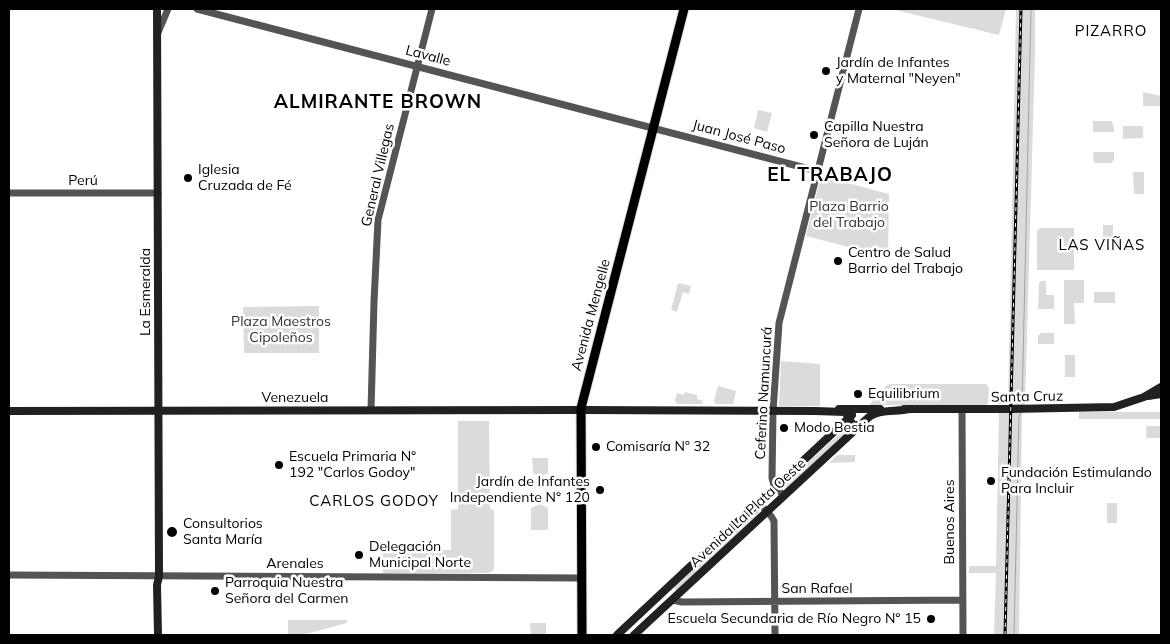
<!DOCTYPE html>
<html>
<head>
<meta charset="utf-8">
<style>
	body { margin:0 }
	#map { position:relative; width:1170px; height:644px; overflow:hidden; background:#fff; font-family:Mulish,sans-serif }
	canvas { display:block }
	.frame { position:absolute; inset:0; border:10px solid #000; pointer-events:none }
</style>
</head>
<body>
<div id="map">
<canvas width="1170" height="644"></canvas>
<div class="frame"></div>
</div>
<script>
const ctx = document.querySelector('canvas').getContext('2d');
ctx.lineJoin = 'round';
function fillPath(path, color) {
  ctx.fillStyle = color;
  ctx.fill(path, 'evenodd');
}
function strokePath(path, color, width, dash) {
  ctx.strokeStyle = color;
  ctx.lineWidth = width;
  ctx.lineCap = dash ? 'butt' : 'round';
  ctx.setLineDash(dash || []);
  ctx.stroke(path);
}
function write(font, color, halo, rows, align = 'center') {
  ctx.font = font + ' Mulish,sans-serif';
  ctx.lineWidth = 5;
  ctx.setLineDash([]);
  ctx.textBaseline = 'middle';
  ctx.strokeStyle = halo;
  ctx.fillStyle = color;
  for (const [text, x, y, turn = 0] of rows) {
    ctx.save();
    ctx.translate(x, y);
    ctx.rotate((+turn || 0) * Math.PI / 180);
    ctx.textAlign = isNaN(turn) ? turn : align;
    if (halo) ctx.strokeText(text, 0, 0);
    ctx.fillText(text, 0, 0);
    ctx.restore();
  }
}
fillPath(new Path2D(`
	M891,9H1006L999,35Z
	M1016,9H1035V53L1025,405H1008Z
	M1143,92L1161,96V106H1143Z
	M758,110L772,113L767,132L754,128Z
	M1093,121H1111L1113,124L1114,132H1093Z
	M1123,126H1143V138L1123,139Z
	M1093,152H1114V160L1111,163H1094Z
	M1133,172H1144V194H1134Z
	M821,176L889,194L888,257L806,236Z
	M1103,225H1113V247H1103Z
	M1040,228H1074V270H1037V231Z
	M1064,280H1084V303H1074L1075,324H1064Z
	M1041,281H1046V295H1054V309H1038L1039,283Z
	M678,283L691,286L689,294L683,292L677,312L671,310Z
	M1094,292H1115V303H1094Z
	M319,306V353H244L243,307Z
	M1041,333H1054V344H1038V336Z
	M1065,355H1075V377H1065Z
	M781,361L820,364V406H779Z
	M891,384H986L989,387L988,403L986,405H869L887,385Z
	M718,386L736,391L733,404H716L714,401Z
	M685,392L697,395V399L703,401L702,404H677L675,401L677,393L684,395Z
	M1079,412H1161V419H1079Z
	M999,413H1022L1019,635H994L996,573H969V566H996Z
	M458,421H489L490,509L494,510V570L489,573H383V550H451V510L458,509Z
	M1146,426H1161V438H1146Z
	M846,428L849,430L785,490L783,489V485Z
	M837,455H855V462L829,463Z
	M532,458H548V473L540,477L533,473Z
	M1107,503H1117V523H1107Z
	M540,504L548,508V530H531V508Z
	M756,510L759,511V514L677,591L674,589L675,586Z
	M288,620H347V623L306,634L288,635Z
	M530,623H546V635H531Z`), '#dbdbdb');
strokePath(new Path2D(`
	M995,402L999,403L1021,404
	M1022,406L1031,9
	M1014,635L1019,416L1022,412`), '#a2a2a2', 1);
const primary = new Path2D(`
	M582,635L581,408L684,9`);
strokePath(primary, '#dbdbdb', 11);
strokePath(new Path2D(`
	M197,9L817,171
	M157,35L168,9
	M9,193H158
	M962,409L963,635
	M371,410L374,302L378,220L432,9
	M784,496L774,485L772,478L773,411L779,323L859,9
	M759,503L771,516L774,521L775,635
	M9,575L581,578
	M672,600L682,602L963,600`), '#545454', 7);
strokePath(new Path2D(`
	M157,9L159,576L157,585L158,635
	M1148,396L1161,394
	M839,409H880
	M904,409H1010L1114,407L1144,397L1161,387
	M9,411L581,410L815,411L845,412L853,425H860
	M617,635L852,415
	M634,635L869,417C879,409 896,412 909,409`), '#212121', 8);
strokePath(primary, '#000', 9);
const rail = new Path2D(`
	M1005,635L1021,9`);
strokePath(rail, '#000', 3);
strokePath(rail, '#fff', 1, [4]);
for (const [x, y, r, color] of [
	[826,71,5,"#000"],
	[814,135,5,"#000"],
	[188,178,5,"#000"],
	[838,261,5,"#000"],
	[858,394,5,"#000"],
	[784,428,5,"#000"],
	[596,447,5,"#000"],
	[279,465,5,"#000"],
	[991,481,5,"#000"],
	[600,490,5,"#000"],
	[172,532,6,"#000"],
	[359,555,5,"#000"],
	[215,591,5,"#000"],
	[931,619,5,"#000"]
]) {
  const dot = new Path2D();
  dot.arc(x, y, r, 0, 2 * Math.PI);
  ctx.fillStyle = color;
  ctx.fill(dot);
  strokePath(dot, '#fff', 2);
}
write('14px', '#000', '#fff', [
	["Lavalle",428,56,15],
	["Juan José Paso",739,137,15],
	["General Villegas",378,175,-77],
	["Perú",83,181],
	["La Esmeralda",146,292,-90],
	["Avenida Mengelle",591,315,-75],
	["Ceferino Namuncurá",764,393,-87],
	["Santa Cruz",1027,397,-1],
	["Venezuela",295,398],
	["Avenida La Plata Oeste",748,513,-43],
	["Buenos Aires",950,522,-90],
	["Arenales",295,564],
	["San Rafael",817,589]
]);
write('14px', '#000', '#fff', [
	["Jardín de Infantes",836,63],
	["y Maternal \"Neyen\"",836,79],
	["Capilla Nuestra",824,127],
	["Señora de Luján",824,143],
	["Iglesia",198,170],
	["Cruzada de Fé",198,186],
	["Centro de Salud",848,253],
	["Barrio del Trabajo",848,269],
	["Equilibrium",868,394],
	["Modo Bestia",794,428],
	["Comisaría Nº 32",606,447],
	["Escuela Primaria N°",289,457],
	["192 \"Carlos Godoy\"",289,473],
	["Fundación Estimulando",1001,473],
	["Para Incluir",1001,489],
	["Jardín de Infantes",590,482,"right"],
	["Independiente N° 120",590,498,"right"],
	["Consultorios",183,524],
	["Santa María",183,540],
	["Delegación",369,547],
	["Municipal Norte",369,563],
	["Parroquia Nuestra",225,583],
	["Señora del Carmen",225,599],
	["Escuela Secundaria de Río Negro N° 15",921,619,"right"]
], 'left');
write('14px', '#323232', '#fff', [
	["Plaza Barrio",849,207],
	["del Trabajo",849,223],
	["Plaza Maestros",281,322],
	["Cipoleños",281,338]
]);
ctx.letterSpacing = '1px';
write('15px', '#000', '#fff', [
	["PIZARRO",1111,31],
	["LAS VIÑAS",1102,245],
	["CARLOS GODOY",374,501]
]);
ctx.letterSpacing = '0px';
ctx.letterSpacing = '1px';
write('bold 19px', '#000', '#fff', [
	["ALMIRANTE BROWN",378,102],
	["EL TRABAJO",830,175]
]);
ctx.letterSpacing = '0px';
</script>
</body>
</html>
